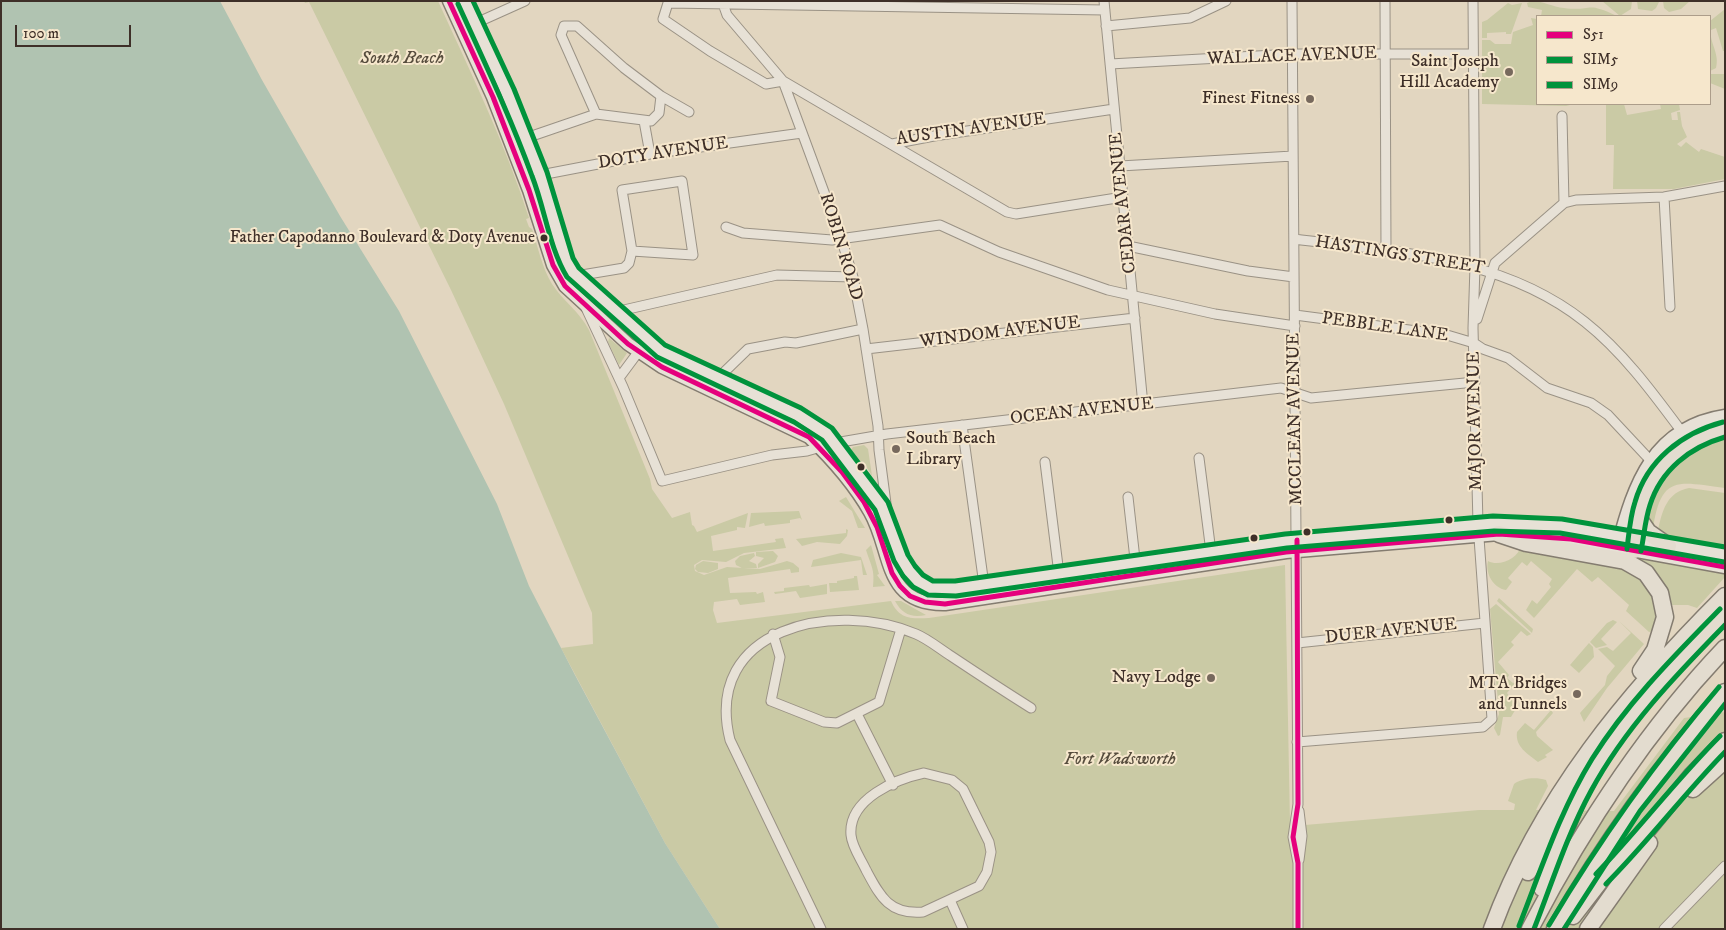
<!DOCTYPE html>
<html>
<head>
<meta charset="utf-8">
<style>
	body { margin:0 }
	#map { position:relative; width:1726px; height:930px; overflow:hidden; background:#e2d6c0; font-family:"IM FELL DW Pica",serif }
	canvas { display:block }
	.frame { position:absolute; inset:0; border:2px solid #3e2f28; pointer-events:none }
	.legend { position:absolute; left:1536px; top:15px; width:175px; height:90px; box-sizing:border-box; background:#f6e7cc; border:1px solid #ac9d8a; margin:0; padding:6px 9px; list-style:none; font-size:15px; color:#3e2f28 }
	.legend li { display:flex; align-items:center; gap:10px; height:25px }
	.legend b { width:25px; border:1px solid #ac9d8a }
	.scale { position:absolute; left:15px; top:25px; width:116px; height:22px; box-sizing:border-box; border:2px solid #3e2f28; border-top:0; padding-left:6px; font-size:15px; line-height:18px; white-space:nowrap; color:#3e2f28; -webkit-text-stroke:4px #f6e7cc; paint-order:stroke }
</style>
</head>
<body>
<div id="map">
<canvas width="1726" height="930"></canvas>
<div class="frame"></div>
<ul class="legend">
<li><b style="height:6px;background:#e5007d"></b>S51</li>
<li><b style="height:6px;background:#00933c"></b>SIM5</li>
<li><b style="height:6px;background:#00933c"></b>SIM9</li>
</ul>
<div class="scale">100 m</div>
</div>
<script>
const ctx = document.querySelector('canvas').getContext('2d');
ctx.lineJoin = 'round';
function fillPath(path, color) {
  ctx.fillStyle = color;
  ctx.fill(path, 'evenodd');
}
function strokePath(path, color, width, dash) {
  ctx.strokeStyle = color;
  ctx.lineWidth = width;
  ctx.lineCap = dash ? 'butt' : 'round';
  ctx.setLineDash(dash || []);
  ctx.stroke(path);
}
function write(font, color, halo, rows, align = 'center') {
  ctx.font = font + ' "IM FELL DW Pica",serif';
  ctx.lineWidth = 4;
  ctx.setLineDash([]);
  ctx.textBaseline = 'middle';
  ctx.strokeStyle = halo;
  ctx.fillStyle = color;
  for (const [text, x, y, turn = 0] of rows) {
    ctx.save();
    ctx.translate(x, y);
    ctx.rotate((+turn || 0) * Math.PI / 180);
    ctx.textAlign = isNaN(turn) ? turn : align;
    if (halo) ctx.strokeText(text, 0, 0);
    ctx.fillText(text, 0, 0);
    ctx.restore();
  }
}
fillPath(new Path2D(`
	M304,1H438C471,73 505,143 529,218L526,219L529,227L532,229C538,247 542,268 552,284C563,301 579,311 589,330L650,479L652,489L672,518L690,512L692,525L694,526L697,532L748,513L745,528L737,527V530L711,536L713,551L776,542L775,539L783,538L786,548L744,553L726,562L702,560L694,565L695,571L704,575L727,567L760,569L787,561L793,563L799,568V572L791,573L790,569L728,578L730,593L756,592L757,594L763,592L765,602L740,605L737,599L714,602L713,610L717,623L891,601C899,619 911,619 929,618L1285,565L1290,824L1305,825L1479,810H1514L1515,804L1508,801L1514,784C1522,778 1536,777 1546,780L1548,786L1536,810L1614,811L1684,718L1725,712V929H720L665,843L561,648L593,644L592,613L504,404L451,290L309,2L305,3Z
	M454,1H459L496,79L529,164L528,168Z
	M1532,1C1544,1 1552,7 1564,8C1593,12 1584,0 1617,16H1541L1542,10L1528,7L1527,3Z
	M1602,1H1632L1631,9L1620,16Z
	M1637,1H1659V2L1656,8L1652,11L1638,9Z
	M1663,1H1690L1681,9L1669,12L1664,8Z
	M1508,3L1512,5L1522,3L1511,34H1506V32L1487,33V38H1482V22L1487,20Z
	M1725,9V51H1723L1716,28L1711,30C1709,43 1720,53 1716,68L1710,71V21Z
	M1531,18L1537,19V104H1574L1566,106L1482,104V40H1490L1495,44H1511L1513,32L1533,25Z
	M1710,74H1725V89L1710,83Z
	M1606,104H1624L1627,115L1661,109L1660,104H1679L1680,110L1671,113L1672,120H1678L1677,112H1680L1682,126L1687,137L1677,144L1681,147L1686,142L1699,152L1701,149L1725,157V179L1674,189H1613L1614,145H1606Z
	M535,185L538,187L575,282L635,336L634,341L562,275L533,186Z
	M609,338L627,353L619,365L608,342Z
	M652,353L800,421L818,435L791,419L764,410L673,369Z
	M1725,434V488C1678,482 1661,474 1653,529L1644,518L1658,480L1686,451Z
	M864,445L868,449L872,476L863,461L861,463L851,450L853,447Z
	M1689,488L1725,493V546L1666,535L1658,530C1662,511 1667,492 1689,488Z
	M846,497L865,528H858L852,511L839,501Z
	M799,511L802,520L800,518L790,520V523L765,526L764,523L749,527L751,513Z
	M846,529L848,530L847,536L840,544L817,542L802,546L796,539L846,533Z
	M871,545L879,574L877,575L885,586L873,587C875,569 871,566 866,550Z
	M1521,546C1549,552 1624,562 1643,581C1656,594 1658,614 1653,631L1649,632L1626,611L1629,605L1598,577L1592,582L1577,569L1534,618L1526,610L1532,600L1537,604L1551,587L1549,584L1552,579L1531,561L1527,566L1522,562L1508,578L1512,582L1506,590C1493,588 1485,573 1488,561C1499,567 1518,559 1521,546Z
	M773,551L778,556L775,562L758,568V564L764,558L756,556V552Z
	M754,553L755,556L749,561L756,564L757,568H742L736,565L735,561L740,556Z
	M841,553L861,557L867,575H863L861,560L811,567L813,560Z
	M1613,554L1725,574V577L1697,608L1688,605H1670Z
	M703,561L718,563V569L708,573L698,572L695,569L696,565Z
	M854,576H857L859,590L830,592L829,583H837V581L854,578Z
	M827,584V594L800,598L796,591L775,594L774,592L784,591V588L809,585L810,587Z
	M1499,598L1533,629L1532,633L1497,601Z
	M895,601H901L926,615C911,618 902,614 895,601Z
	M1496,604L1531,634L1527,636L1521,631L1511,642L1514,645L1498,662L1509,675L1507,678L1513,683L1517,681L1507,693L1517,707L1511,717H1503L1500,735L1498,736L1494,728L1499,714L1490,609Z
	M1613,620L1617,622L1601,639L1607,645L1596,648L1590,642L1607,623Z
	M1619,621L1644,644L1607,688L1584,722L1580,713L1605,685L1607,676L1615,666L1598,649L1607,647L1613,651L1631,633Z
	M1589,643L1593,647L1594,657L1579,673L1570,665Z
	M1551,710L1553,713L1536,732L1537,736L1553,750L1545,755L1547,757L1538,762C1528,754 1515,747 1517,732L1525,723L1534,730Z`), '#cacaa5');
fillPath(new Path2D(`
	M1,1H220L262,80L340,216L399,311L497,504L529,586L575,675L665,843L720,929H1Z`), '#b0c3b1');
const street = new Path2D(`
	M722,1L727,15L783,81L841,238L853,277L863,329L878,426L879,450L887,511
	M1104,1L1143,405
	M1292,1L1298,804L1293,837L1298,863V929
	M1385,1L1386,251
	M668,3L663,19L710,51L766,84L783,81L1007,212L1016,214L1123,197
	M668,3L1105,10
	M476,23L525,1
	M1106,26L1190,18L1226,1
	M1110,64L1293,54H1473
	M661,96L689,112
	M1562,116L1564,203
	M644,121L650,154
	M526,138L596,114L651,121L659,113L661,96L624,68L577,26H564L561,35L596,114
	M892,144L934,136L1114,109
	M1120,166L1293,156
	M525,178L650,154L802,133
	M682,181L693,255L632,251L622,190Z
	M1664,197L1670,307
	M726,227L743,233L832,240L940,225L999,252L1108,290L1215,314L1295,326
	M1294,239C1395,252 1502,256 1585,322C1623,352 1653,393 1682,432
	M1128,246L1248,271L1294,277
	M576,276L624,268L629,263L632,251
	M586,308L623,387L662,481L772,455L807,451L835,443L887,434L1281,388L1311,398L1475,382
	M615,312L777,275L853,277
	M1295,315L1447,335L1474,343L1483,349L1508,358L1547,388L1591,403L1608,415L1651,461
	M1477,319L1495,263L1564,203L1576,200L1664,197L1725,186
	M866,349L1135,318
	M619,378L639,351
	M717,379L748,349L785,342L796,343L863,329
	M962,425L984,585
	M1199,458L1211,552
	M1045,462L1059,574
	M1128,497L1136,568
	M773,634L780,657L771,701L824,722L837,723L879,702L901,629
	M1297,643L1485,623
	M857,714L893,785
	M1297,742L1483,727L1492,719L1478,524L1473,328L1475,266L1473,1
	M924,773L952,780L963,789L989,842L991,852L987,872L979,886L923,912C889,915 880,896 866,870C861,859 852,847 851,835C848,799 896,779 924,773Z
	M1299,860L1302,836L1299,811
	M950,900L963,929
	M821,929L730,740C702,627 835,600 916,634C928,639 940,649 951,656C978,674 1004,691 1031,708
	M1664,929L1725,866`);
const secondary = new Path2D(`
	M449,1L493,97L529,190L553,265L565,286L628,344L662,367L809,437C832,459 854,484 870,512C893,552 882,605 945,604L1286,552L1499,534L1571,539L1725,567
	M465,1L507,92L540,175L566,261L573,273L661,351L798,415L827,434L882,506L901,558L909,571L918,581L931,588L955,589L1286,541L1494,523L1561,526L1725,555
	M1618,545C1634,484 1653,427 1725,416`);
const highway = new Path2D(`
	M1639,519L1648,532L1668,546
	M1499,534L1526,543L1625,561L1646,573L1660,593L1665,617L1655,650L1641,671
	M1634,550C1637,535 1638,519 1642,504C1653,466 1686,437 1725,429
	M1626,721L1666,675L1725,614
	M1693,789L1725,760
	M1528,872L1578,785
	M1542,888L1578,799L1599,761L1632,713
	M1573,916L1600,881L1640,839L1692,775L1725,741
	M1492,929C1540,798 1628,693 1725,596
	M1530,929C1583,827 1646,731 1725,648
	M1555,929C1604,844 1660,766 1725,692
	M1588,929L1649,843`);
strokePath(street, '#9a9285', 11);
strokePath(secondary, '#847c70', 15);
strokePath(highway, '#847c70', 19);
strokePath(street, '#e7e1d6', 9);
strokePath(secondary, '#e7e1d6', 12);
strokePath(highway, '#e3dccf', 16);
strokePath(new Path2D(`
	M449,1L493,97L529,190L553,265L565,286L628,344L662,367L809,437L842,472L864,502L877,527L892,573L900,586L910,596L925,602L945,604L1286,552L1499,534L1571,539L1725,567
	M1297,540L1298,804L1293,837L1298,863V929`), '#e5007d', 5);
strokePath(new Path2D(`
	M458,4C484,61 511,118 532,176C545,209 549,247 567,277L657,357L794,422L822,440L875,510L894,561L903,576L913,587L928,595L956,596L1287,548L1494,531L1560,533L1724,562
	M1641,551C1644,536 1645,520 1650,505C1661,470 1690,447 1725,437
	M1606,884C1648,842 1683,795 1725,752
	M1534,929C1552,883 1567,835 1591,791C1625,728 1675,676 1725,625
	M1564,929L1640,811L1725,704`), '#00933c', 5);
strokePath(new Path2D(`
	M473,1L514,89L547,172L573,258L579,268L665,345L801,408L832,428L888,502L908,555L915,566L923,575L933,581H955L1285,534L1493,516L1562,519L1725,547
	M1627,549C1629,533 1630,517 1635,502C1647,460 1682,433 1723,422
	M1596,874C1639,829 1676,780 1720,736
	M1549,925C1599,841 1655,762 1719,687
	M1519,926C1541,870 1560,811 1592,759C1627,703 1674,656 1720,609`), '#00933c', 5);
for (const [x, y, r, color] of [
	[1509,72,5,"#77695d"],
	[1310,99,5,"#77695d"],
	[544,238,4.5,"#3e2f28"],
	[896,449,5,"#77695d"],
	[861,467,4.5,"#3e2f28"],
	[1449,520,4.5,"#3e2f28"],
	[1307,532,4.5,"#3e2f28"],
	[1254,538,4.5,"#3e2f28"],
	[1211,678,5,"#77695d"],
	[1577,694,5,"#77695d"]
]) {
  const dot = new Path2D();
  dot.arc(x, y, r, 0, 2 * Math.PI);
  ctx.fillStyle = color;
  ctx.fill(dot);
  strokePath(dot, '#f6e7cc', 2);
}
write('17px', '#3e2f28', '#f6e7cc', [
	["Father Capodanno Boulevard & Doty Avenue",535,238]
], 'right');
write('18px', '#3e2f28', '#f6e7cc', [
	["WALLACE AVENUE",1292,57,-2],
	["AUSTIN AVENUE",971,130,-8],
	["DOTY AVENUE",663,154,-9],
	["CEDAR AVENUE",1124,203,-96],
	["ROBIN ROAD",840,247,73],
	["HASTINGS STREET",1400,256,9],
	["PEBBLE LANE",1385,328,8],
	["WINDOM AVENUE",1000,333,-7],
	["OCEAN AVENUE",1082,412,-6],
	["MCCLEAN AVENUE",1296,419,-91],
	["MAJOR AVENUE",1476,421,-91],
	["DUER AVENUE",1391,632,-6]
]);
write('italic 18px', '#564c3d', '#f6e7cc', [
	["South Beach",402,59],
	["Fort Wadsworth",1120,760]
]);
write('18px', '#3e2f28', '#f6e7cc', [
	["Saint Joseph",1499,62],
	["Hill Academy",1499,83],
	["Finest Fitness",1300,99],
	["South Beach",906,439,"left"],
	["Library",906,460,"left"],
	["Navy Lodge",1201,678],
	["MTA Bridges",1567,684],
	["and Tunnels",1567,705]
], 'right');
</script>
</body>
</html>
